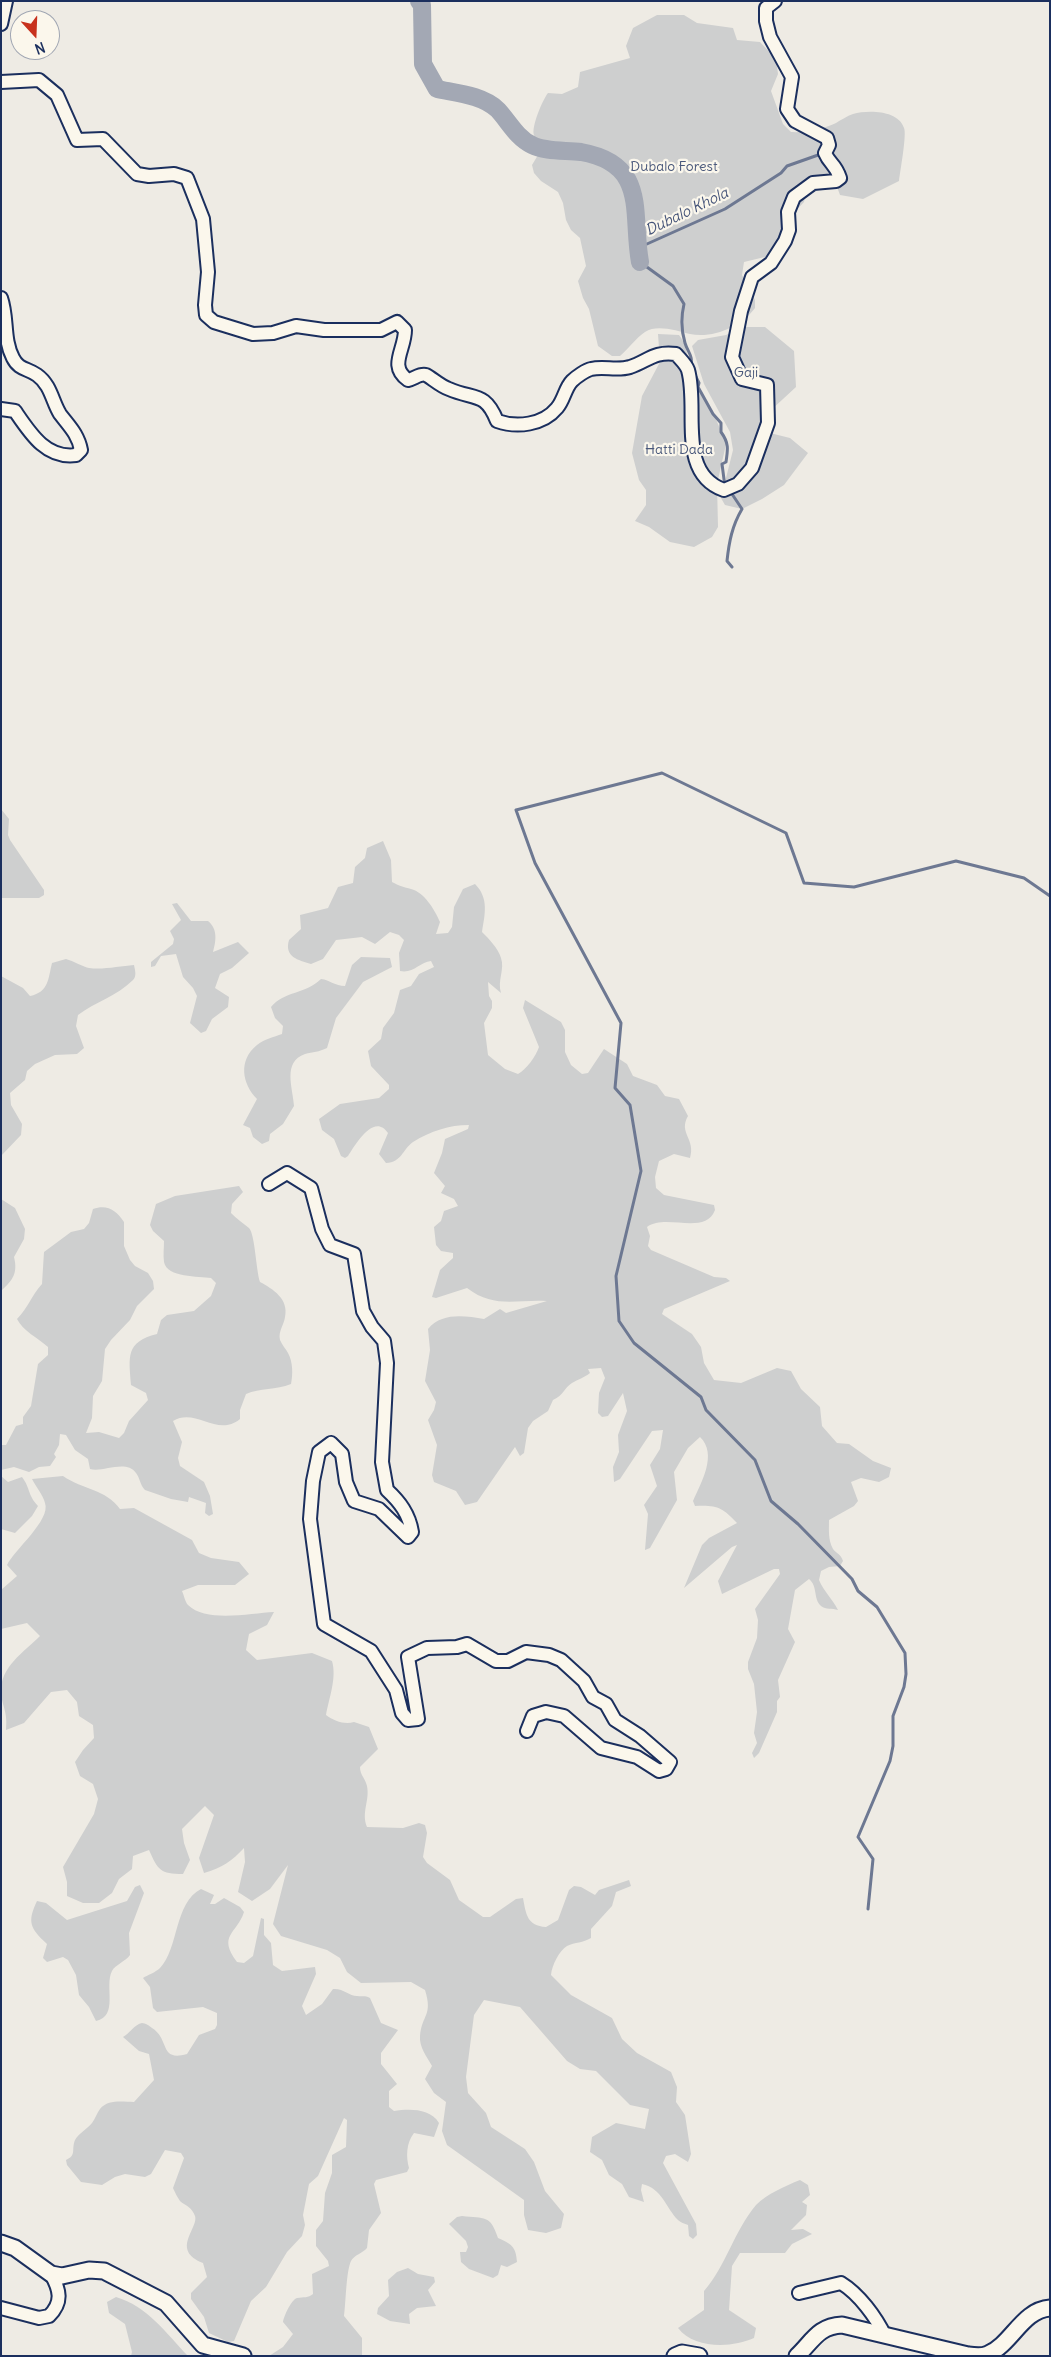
<!DOCTYPE html>
<html>
<head>
<meta charset="utf-8">
<style>
	body { margin:0 }
	#map { position:relative; width:1051px; height:2357px; overflow:hidden; background:#eeebe4; font-family:Delius,sans-serif }
	canvas { display:block }
	.frame { position:absolute; inset:0; border:2px solid #1b2f5e; pointer-events:none }
	.north { position:absolute; left:10px; top:10px; width:50px; height:50px; box-sizing:border-box; background:#fbf7ec; border:1px solid #a1a7b3; border-radius:50%; rotate:160deg; font-size:14px; font-weight:700; line-height:20px; text-align:center; color:#1b2f5e }
	.north::after { content:''; display:block; margin:auto; width:18px; height:22px; background:#c8321e; clip-path:polygon(50% 0,100% 100%,50% 72%,0 100%) }
</style>
</head>
<body>
<div id="map">
<canvas width="1051" height="2357"></canvas>
<div class="frame"></div>
<div class="north">N</div>
</div>
<script>
const ctx = document.querySelector('canvas').getContext('2d');
ctx.lineJoin = 'round';
function fillPath(path, color) {
  ctx.fillStyle = color;
  ctx.fill(path, 'evenodd');
}
function strokePath(path, color, width, dash) {
  ctx.strokeStyle = color;
  ctx.lineWidth = width;
  ctx.lineCap = dash ? 'butt' : 'round';
  ctx.setLineDash(dash || []);
  ctx.stroke(path);
}
function write(font, color, halo, rows, align = 'center') {
  ctx.font = font + ' Delius,sans-serif';
  ctx.lineWidth = 4.5;
  ctx.setLineDash([]);
  ctx.textBaseline = 'middle';
  ctx.strokeStyle = halo;
  ctx.fillStyle = color;
  for (const [text, x, y, turn = 0] of rows) {
    ctx.save();
    ctx.translate(x, y);
    ctx.rotate((+turn || 0) * Math.PI / 180);
    ctx.textAlign = isNaN(turn) ? turn : align;
    if (halo) ctx.strokeText(text, 0, 0);
    ctx.fillText(text, 0, 0);
    ctx.restore();
  }
}
fillPath(new Path2D(`
	M657,15H684L697,23L733,28L737,40L760,42L776,59L778,74L771,91L783,124L791,132C805,133 823,129 836,123C841,120 847,116 853,114C868,110 898,110 904,128C907,134 900,172 899,181L863,199L840,195L836,184L827,185L805,197L804,202L790,217L773,255L744,262L742,275L755,300V308C742,326 713,339 690,334C677,331 657,324 645,332C636,338 628,349 620,356H612L598,346L589,309L583,298L578,281L586,266L580,238L571,230L566,220L563,203L558,192L541,181L534,173L532,165L541,150C539,144 536,141 534,135C531,127 543,99 548,93L562,94L578,87L580,72L630,58L626,46L633,28Z
	M743,327H765L794,351L796,387L770,411L766,432L790,438L808,453L784,485L762,499L742,509L725,505L721,498L733,450L730,432L704,384L692,346L698,340L726,335Z
	M658,334L679,335C687,345 687,355 690,367C695,384 705,397 713,413C718,422 720,432 727,440L717,484L718,527L712,537L694,547L670,542L649,527L635,521L646,505V490L639,480L632,453L642,396L660,362Z
	M1,809L9,819L8,835L10,840L44,890V895L39,898H1Z
	M383,841L391,860L392,882C399,886 404,887 411,889C424,892 435,910 440,922L436,934L448,933L452,927L454,907L463,889L475,884C489,898 485,914 482,932C489,939 498,948 501,958C505,969 497,981 501,993L488,982L489,996L492,1001V1008L484,1023L488,1055L505,1069L518,1074C526,1070 536,1056 539,1047L523,1008L525,1000L561,1022L565,1030V1052L571,1065L582,1074L588,1073L604,1049L627,1064L633,1076L657,1085L665,1096L679,1099L688,1116C678,1133 696,1139 690,1158L674,1154L659,1161L655,1177L656,1188L664,1195L714,1205L715,1210C705,1236 666,1213 647,1227L650,1236L648,1246L651,1250L714,1277L726,1278L730,1281L664,1309L662,1314L692,1334L701,1347L704,1363L714,1380L741,1383L777,1368L791,1371L801,1389L820,1407L822,1426L837,1443L849,1444L873,1461L891,1468L889,1477L879,1482L861,1478L851,1482L858,1501L854,1506L829,1520C829,1530 828,1540 833,1549C837,1554 841,1554 843,1561L840,1566L829,1567L821,1571L819,1580C824,1592 832,1598 838,1610C832,1608 826,1610 821,1606C813,1599 818,1586 809,1579L795,1590L788,1629L795,1642L778,1680L780,1697L777,1701V1712L759,1753L754,1758L752,1753L757,1743L754,1733L757,1712L754,1684L748,1669V1662L757,1638L758,1620L755,1609L780,1574L779,1569H774L722,1594L718,1581L737,1545L732,1547L684,1588L702,1545L709,1538L737,1523C722,1507 717,1505 695,1506L693,1501C701,1483 718,1454 700,1437L688,1448L674,1472L677,1500L650,1548L645,1550L648,1514L644,1505L657,1486L650,1465L660,1449L663,1430L652,1431L620,1479L614,1482L613,1467L619,1452L618,1435L627,1411L623,1393L608,1416L602,1417L598,1413L599,1393L605,1378L601,1368L588,1369L590,1373C584,1378 578,1379 572,1383C564,1388 564,1395 553,1400L548,1411L533,1421L528,1428L524,1453L520,1456L515,1447L477,1502L465,1505L456,1491L434,1482L432,1475L437,1445L428,1420L434,1410L436,1402L425,1381L430,1350L428,1329C442,1312 465,1316 484,1319L500,1309L506,1313L547,1301C517,1299 494,1309 467,1288L436,1298L432,1297L440,1270L453,1258V1253L441,1251L436,1245L434,1227L441,1221L444,1211L458,1206L454,1199L441,1193L445,1186L434,1173L442,1153L445,1139L468,1129L469,1125C449,1125 431,1131 413,1142C402,1150 402,1162 386,1163L379,1154L388,1133C374,1112 355,1145 348,1156L345,1158L341,1156L334,1139L322,1130L319,1119L340,1104L379,1098L389,1089V1085L371,1066L368,1051L381,1039L383,1028L394,1013L400,990L411,986L419,974L434,967L431,961C420,962 413,974 400,971L399,953L404,940L399,935L390,932L375,944L362,937L336,940L323,959L311,964C298,960 284,957 289,940L301,929L300,915L328,908L338,887L353,883L355,867L365,858L367,848Z
	M177,903L191,921H208C218,929 216,941 213,952L238,942L249,953L232,968L220,974L215,988L229,997L228,1007L212,1019L206,1031L201,1033L190,1023L197,996L193,988L183,977L176,954L161,956L155,966L151,967V962L173,944L174,939L170,931L181,920L172,904Z
	M361,957L390,958L392,967L363,982L336,1018L327,1048C319,1052 313,1052 305,1054C282,1062 293,1088 294,1106L283,1124L270,1134L269,1141L262,1144L253,1137L250,1128L243,1125L257,1099C242,1084 238,1060 257,1045C264,1039 274,1037 282,1034L283,1026L275,1018L271,1007C284,991 306,994 321,979C330,980 335,986 345,986L352,965Z
	M66,959C73,961 84,967 89,968C103,970 120,966 134,965C135,970 137,976 133,980C117,996 95,1002 78,1015L76,1026L84,1048L77,1054L55,1055L35,1064L27,1071L25,1080L10,1093L11,1105L22,1124L21,1135L1,1156V976L23,988L30,996C49,992 48,979 52,963Z
	M239,1186L243,1192L232,1204L231,1213C237,1219 243,1223 249,1228C255,1234 256,1270 260,1282C273,1289 289,1299 285,1317C284,1325 278,1331 280,1340C282,1345 286,1349 288,1353C293,1362 293,1374 291,1384C276,1390 260,1388 246,1394L240,1410V1419C217,1438 196,1407 173,1421L182,1442L178,1458L180,1466L204,1482L210,1496L213,1514L209,1516L205,1513L206,1503L189,1497L188,1502L171,1499L145,1490C140,1485 140,1478 136,1473C126,1459 102,1473 90,1469L88,1459L75,1450L66,1435L60,1434L59,1445L54,1454L56,1457L50,1466L39,1467L29,1472L14,1467L1,1470V1445H6L16,1426L23,1424V1417L31,1406L38,1364L48,1355V1347C38,1338 23,1331 17,1319C28,1308 31,1296 42,1284L44,1252L71,1232L84,1229L89,1223L93,1209C107,1204 116,1210 124,1222V1246L130,1260L135,1266L148,1273L153,1281L154,1289L137,1306L130,1320L111,1340L105,1349L102,1381L93,1396L92,1418L86,1433L99,1432L119,1438L124,1433L129,1421L148,1400L146,1393L131,1385C129,1357 125,1342 157,1334L161,1320L167,1315L194,1311L211,1296L216,1283L211,1278C199,1276 167,1278 164,1262C163,1255 164,1248 164,1241L153,1231L150,1225L156,1204L175,1196Z
	M1,1199L15,1208L25,1229L24,1239L14,1257C18,1273 13,1280 1,1291Z
	M1,1476L8,1482L22,1477C31,1489 27,1494 38,1506L32,1516L15,1533L1,1529Z
	M63,1476C83,1490 106,1489 120,1509L134,1508L192,1540L199,1553L211,1558L239,1562L249,1574L235,1585H198L182,1591C184,1595 185,1602 188,1605C206,1623 251,1613 274,1612L267,1625L249,1634L246,1650L257,1660L312,1653L332,1661C337,1678 329,1698 326,1715C334,1721 345,1725 354,1722L369,1727L378,1749L360,1767C360,1775 365,1778 367,1786C370,1801 361,1812 367,1827L403,1828L419,1823L425,1825L427,1833L423,1857L427,1863L450,1880L459,1900L483,1917H490L516,1899L523,1898C526,1914 527,1926 546,1927L558,1920L569,1890L574,1886L581,1887L595,1895L599,1890L629,1880L631,1886L616,1892L612,1906L591,1929V1938C583,1943 575,1942 567,1946C559,1951 552,1965 551,1975L571,1995L612,2018L622,2039L637,2053L671,2072L677,2087L676,2102L685,2115L691,2154L688,2162L675,2154L666,2156L663,2163L696,2224L697,2235L693,2239L689,2236L688,2225C685,2224 680,2222 678,2220C666,2208 662,2188 642,2184L641,2190L644,2202L629,2197L622,2184L609,2175L602,2160L590,2152L592,2137L616,2123L645,2129L649,2109L630,2105L596,2071L580,2069L567,2061L520,2007L484,2000L474,2015L466,2077L468,2093L486,2113L491,2127L525,2149L534,2162L545,2191L564,2214L561,2228L546,2233L528,2230L524,2215V2200L447,2145L442,2131L446,2102L434,2093L425,2079L432,2066C427,2057 419,2047 420,2036C422,2014 433,2016 425,1990L411,1982L361,1983L347,1972L340,1958L327,1950L281,1936L273,1924L288,1865L270,1889L252,1901L238,1892L245,1862L244,1848C232,1861 222,1868 204,1873L199,1858L214,1815L205,1806L182,1829L184,1843L190,1860L183,1874C160,1874 158,1870 149,1850L133,1856L132,1869L119,1879L112,1893L99,1903H83L67,1896V1882L63,1867L94,1814L98,1799L93,1784L80,1776L75,1762L83,1750L94,1738L93,1725L79,1716L77,1702L67,1690L51,1692L24,1723L6,1730C8,1711 2,1707 1,1692C0,1667 24,1652 40,1636L27,1623L1,1629V1590L17,1576L7,1565C15,1549 51,1520 45,1503C43,1495 36,1487 32,1479Z
	M140,1885L144,1893L129,1933L130,1955C126,1961 115,1965 112,1971C104,1986 119,2016 96,2021L89,2007L79,1995L76,1975L68,1960L63,1957L47,1962L43,1958L47,1944C30,1928 27,1922 37,1901L46,1903L67,1920L127,1901L135,1887Z
	M201,1889L214,1895L210,1904H215L224,1898L240,1907L244,1912C237,1934 217,1935 237,1962L244,1963L253,1956L261,1918L264,1919V1935L271,1943L273,1965L282,1971L315,1967L316,1974L302,2006L306,2015L322,2004L333,1989C343,1988 349,1996 357,1996C363,1997 364,1995 370,1998L381,2023L398,2030L381,2053V2064L397,2084L389,2091V2107L394,2111C409,2109 430,2108 439,2123L434,2137L414,2133C406,2143 406,2157 409,2168L407,2172L376,2180L374,2184L381,2213L369,2230L367,2248C363,2253 354,2255 351,2261C346,2272 346,2302 344,2316L362,2338V2356H269L283,2347L293,2334L283,2322C284,2316 291,2300 297,2298C304,2297 308,2298 313,2294L312,2274L329,2266L328,2261L316,2246V2230L323,2221L325,2193L332,2173V2155L346,2147L347,2120L344,2118L318,2176L309,2184L303,2215L305,2225L302,2236L287,2252L266,2287L251,2301L234,2341L228,2342L209,2333L204,2317L191,2299V2293L207,2277L203,2263C170,2250 199,2228 195,2216C192,2208 187,2206 181,2202C178,2199 175,2192 173,2188L184,2158L181,2153L165,2150L151,2174L145,2177L125,2174L115,2177L102,2185L81,2182L67,2165L66,2160C77,2155 71,2150 75,2140C79,2133 87,2129 92,2123C95,2119 97,2113 100,2109C108,2099 123,2102 134,2102L154,2080L149,2054L139,2051L123,2037C129,2034 135,2024 142,2023C145,2023 150,2026 152,2028C170,2039 159,2062 187,2054L199,2035L215,2029L217,2025V2013L203,2007L157,2012L153,2008L150,1987L143,1978C148,1975 156,1972 160,1968C179,1948 174,1903 201,1889Z
	M800,2180L808,2185L810,2195L802,2202L807,2205L806,2215L791,2230L803,2229L812,2234L792,2244L785,2253H740L732,2266L729,2310L756,2328L754,2338C732,2348 694,2349 678,2328L704,2310V2291C726,2266 734,2231 756,2205C767,2194 785,2186 800,2180Z
	M462,2216C485,2219 490,2214 498,2238C511,2244 516,2246 517,2262L507,2267L501,2265L498,2275L493,2278L469,2269L461,2262L460,2252H466L468,2247L466,2241L449,2224L457,2217Z
	M408,2268L418,2274L434,2277L435,2282L428,2290L436,2306L417,2308L409,2314L410,2324L390,2321L377,2314L378,2308L389,2296L388,2280L397,2272Z
	M116,2297C147,2306 166,2333 188,2356H131L132,2352L125,2324L109,2313L107,2302Z`), '#cecfcf');
strokePath(new Path2D(`
	M638,248L725,209L781,173L787,166L821,154
	M640,262L673,286L684,304C681,317 681,330 685,343C688,353 693,355 691,366
	M693,371L699,383L698,387L713,414L721,423V432C729,443 728,449 726,462L722,464L725,487
	M730,491L742,509C732,526 729,542 727,561L732,567
	M868,1909L873,1859L858,1837L890,1761L893,1746V1716L904,1687L906,1674L905,1653L877,1607L858,1591L852,1579L798,1524L771,1501L755,1460L706,1410L701,1397L634,1343L619,1321L616,1276L641,1171L630,1105L615,1088L621,1023L535,863L516,810L662,773L786,833L804,883L854,887L956,861L1024,878L1050,896`), '#6d7892', 3);
strokePath(new Path2D(`
	M419,1L422,5L423,64L437,89C456,93 483,95 498,110C509,122 517,138 532,145C545,152 566,150 581,152C649,164 631,213 640,262`), '#a3a8b4', 18);
const minor = new Path2D(`
	M1,24L6,1
	M1,82L39,80L57,95L77,140L103,139L137,174L149,176L174,174L187,178L203,219L208,272L205,305L206,315L214,322L253,334L273,333L296,326L324,330H381L397,322L405,330C405,350 388,366 408,380C414,379 420,373 426,375C432,378 440,386 449,389C474,400 485,391 497,421C517,428 543,425 557,408C564,400 565,388 572,381C576,377 586,370 591,369C604,366 617,371 630,367C648,361 654,351 676,354C680,359 686,364 688,370C699,408 676,473 724,490L738,484L752,468L768,423L767,385L742,379L732,357L741,311L752,277L771,263L785,241L789,230L788,212L794,197L813,183L836,181L840,178C835,163 830,165 825,153L829,145L827,138L795,121L787,109L792,77L770,37L766,21V8L775,1
	M1,298C8,318 3,339 13,358C19,370 27,368 37,375C51,385 52,401 60,414C69,426 78,434 81,450L76,455C46,459 30,433 15,411L1,409
	M269,1184L287,1173L311,1188L322,1229L330,1245L354,1254L363,1311L372,1327L384,1341L387,1363L382,1462L387,1490C400,1502 409,1514 412,1532L408,1537L379,1509L354,1501L346,1482L342,1454L331,1443L319,1452L313,1481L310,1519L324,1624L371,1651L396,1690L402,1713L408,1720L418,1719L408,1657L427,1648L457,1647L467,1644L496,1661H508L526,1652L549,1655L561,1660L584,1681L593,1697L606,1704L615,1720L640,1736L670,1762L666,1769L659,1771L637,1757L601,1748L564,1716L546,1712L533,1716L527,1731
	M799,2293L841,2283C859,2294 876,2317 885,2336
	M1,2308L39,2318L49,2316C63,2302 60,2290 51,2274`);
const major = new Path2D(`
	M1,2243L15,2248L51,2274L62,2276L89,2270L104,2271L166,2303L203,2345L243,2356
	M675,2356L682,2353L699,2356
	M797,2356C812,2342 818,2326 842,2325L968,2355C975,2356 982,2357 988,2354C1012,2344 1022,2310 1050,2308`);
strokePath(minor, '#1b2f5e', 16);
strokePath(major, '#1b2f5e', 19);
strokePath(minor, '#fbf7ec', 12);
strokePath(major, '#fbf7ec', 15);
write('14px', '#48577a', '#fbf7ec', [
	["Dubalo Forest",674,167],
	["Gaji",746,373],
	["Hatti Dada",679,450]
]);
write('italic 15px', '#445378', '#fbf7ec', [
	["Dubalo Khola",687,212,-26]
]);
</script>
</body>
</html>
